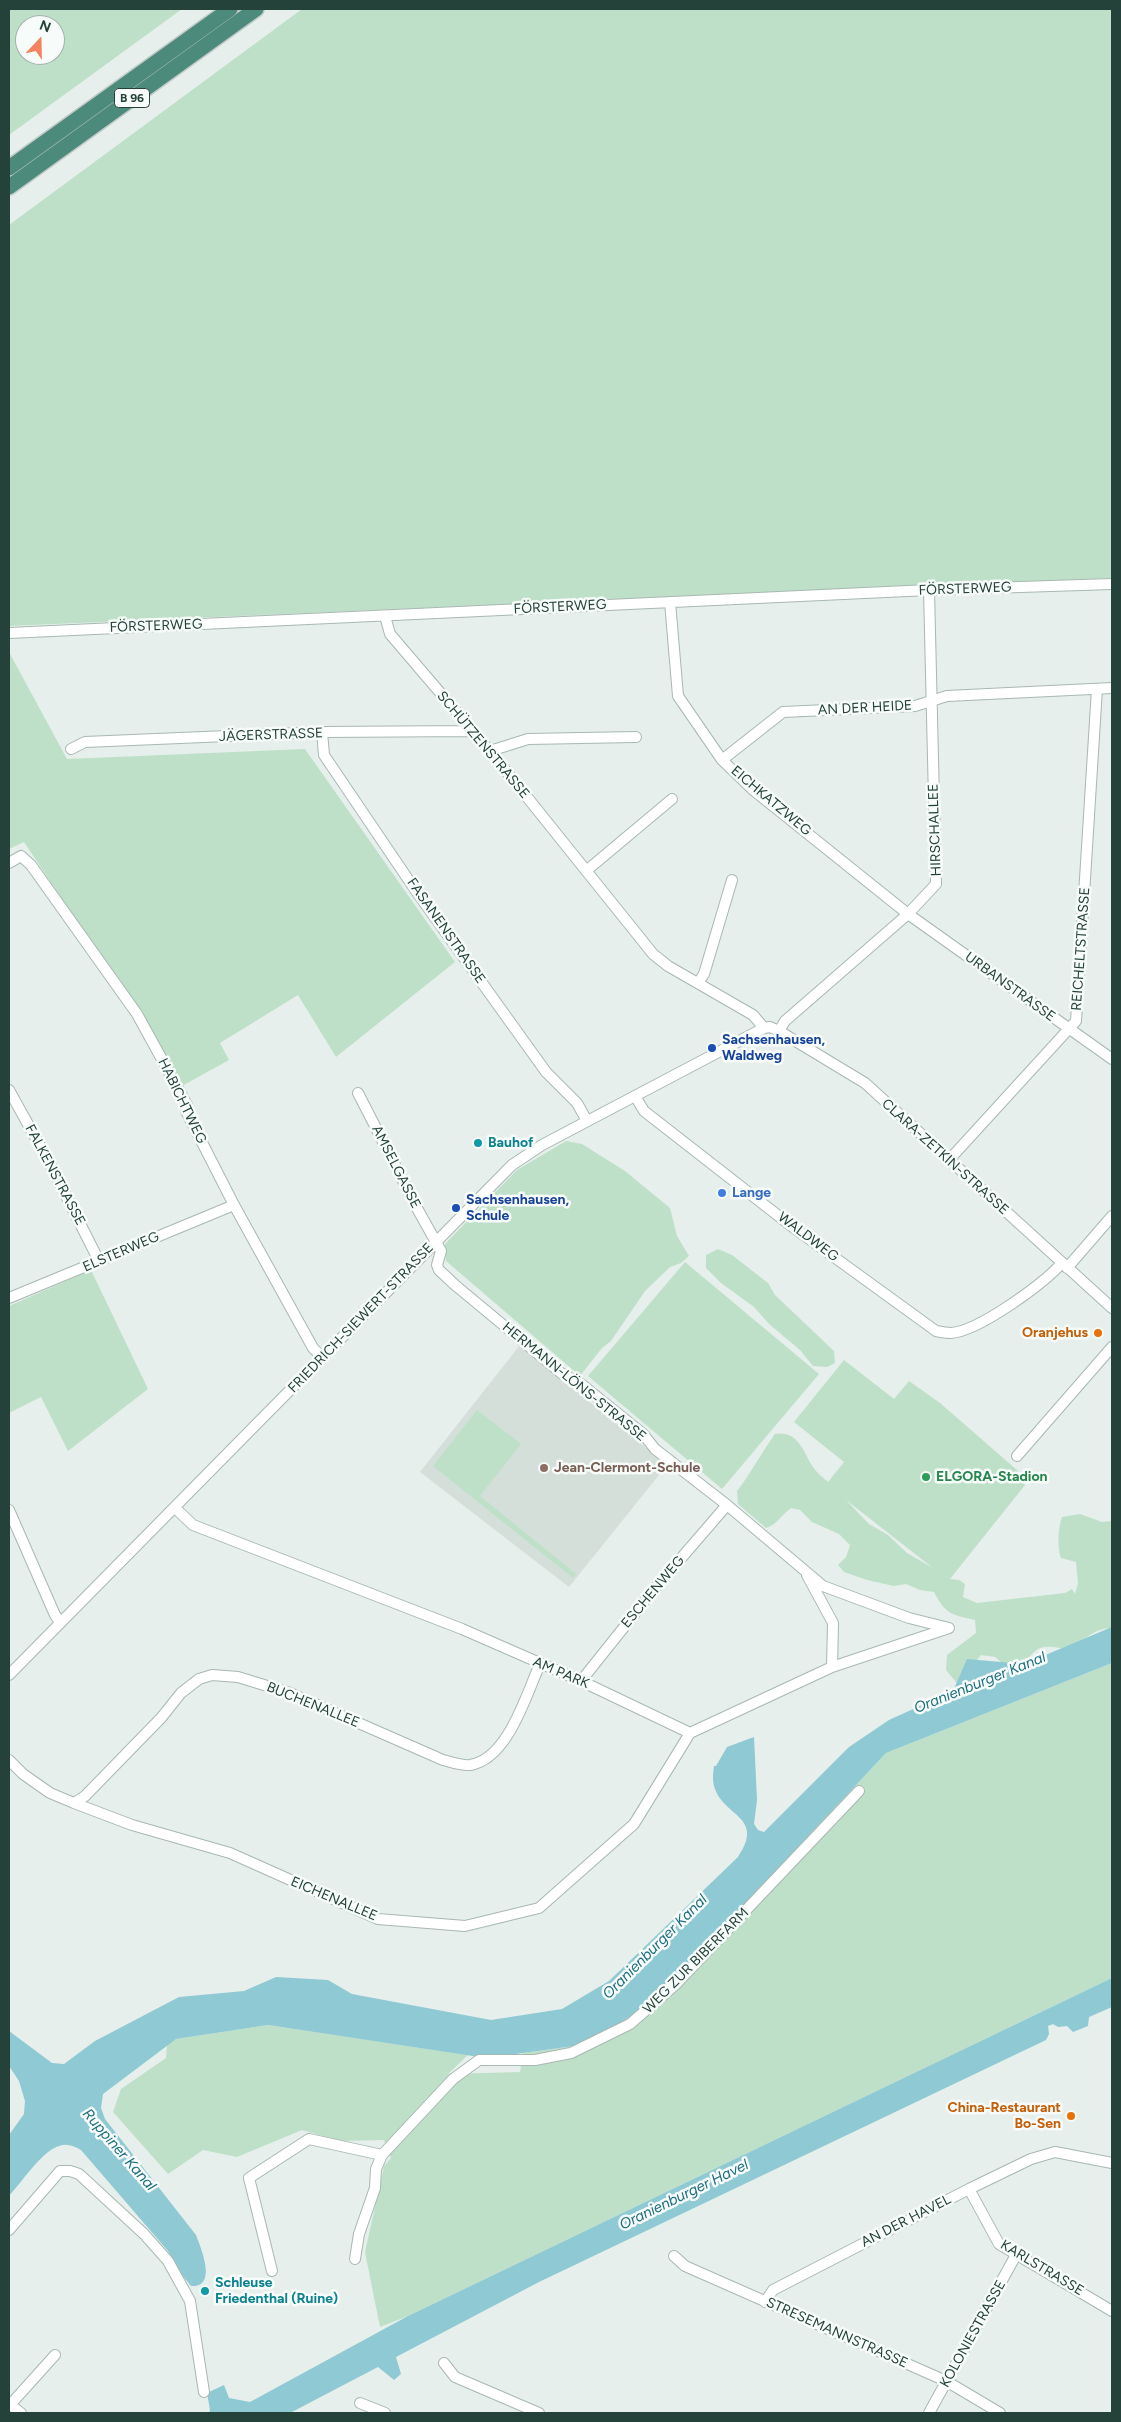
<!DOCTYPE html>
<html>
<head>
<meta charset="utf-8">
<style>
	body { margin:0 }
	#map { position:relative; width:1121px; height:2422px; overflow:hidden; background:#e6efeb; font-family:Figtree,sans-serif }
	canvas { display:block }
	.frame { position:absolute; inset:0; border:10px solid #24423a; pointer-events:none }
	.north { position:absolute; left:15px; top:15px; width:50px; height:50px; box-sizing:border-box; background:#f7fbf9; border:1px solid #a3b1ad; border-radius:50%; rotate:21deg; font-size:14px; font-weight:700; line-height:20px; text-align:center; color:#24423a }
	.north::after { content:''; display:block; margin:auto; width:18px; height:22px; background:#f4845f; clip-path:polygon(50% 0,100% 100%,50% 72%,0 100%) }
</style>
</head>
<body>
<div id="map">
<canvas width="1121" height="2422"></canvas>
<div class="frame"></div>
<div class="north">N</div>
</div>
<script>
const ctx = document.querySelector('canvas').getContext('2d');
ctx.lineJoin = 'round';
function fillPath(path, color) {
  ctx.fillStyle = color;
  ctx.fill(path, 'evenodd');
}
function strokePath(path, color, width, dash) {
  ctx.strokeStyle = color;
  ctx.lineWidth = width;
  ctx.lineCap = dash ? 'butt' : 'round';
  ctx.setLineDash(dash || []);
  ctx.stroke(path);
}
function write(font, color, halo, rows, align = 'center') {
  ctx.font = font + ' Figtree,sans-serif';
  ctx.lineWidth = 5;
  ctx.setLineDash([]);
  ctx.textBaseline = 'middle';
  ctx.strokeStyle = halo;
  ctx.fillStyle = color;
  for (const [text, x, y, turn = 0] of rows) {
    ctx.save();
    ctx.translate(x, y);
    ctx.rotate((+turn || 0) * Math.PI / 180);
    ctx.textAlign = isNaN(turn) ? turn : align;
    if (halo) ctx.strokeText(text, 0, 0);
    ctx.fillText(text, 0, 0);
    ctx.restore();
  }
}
fillPath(new Path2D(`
	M520,1345L667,1465L569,1587L420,1472Z`), '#d4dfda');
fillPath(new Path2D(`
	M9,9H182L9,135ZM25,25H55V55H25Z
	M302,9H1112V578L9,626V225Z
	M9,652L67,759L305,749L455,962L336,1057L298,995L220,1043L229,1060L182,1086L138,1013L24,842L9,849Z
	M566,1141L582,1144L625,1171L670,1208L677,1236L689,1256L681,1263L670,1267L645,1291L611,1341L602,1348L580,1376L446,1261L445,1244L517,1170Z
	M718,1249L732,1255L768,1283L775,1295L834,1351L835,1363L827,1367L813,1366L800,1350L769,1324L754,1307L721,1283L706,1268V1255Z
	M685,1262L819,1374L722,1489L588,1376Z
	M91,1270L148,1389L68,1451L41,1397L9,1413V1306Z
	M844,1360L894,1399L909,1381L940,1403L1017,1470L1025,1485L950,1579L959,1580L965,1584L963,1597L977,1603L1065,1593L1072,1589L1075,1594L1078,1583L1076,1562L1061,1558C1057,1548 1058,1527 1062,1517L1080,1514L1102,1522L1112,1521V1628C1095,1628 1083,1640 1070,1650C1027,1640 1041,1655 1011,1671L995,1657L981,1655L969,1670L960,1687L946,1670L947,1655L976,1633L975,1620C952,1615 945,1614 934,1592L920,1590L906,1584L894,1586L867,1580L844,1572L838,1565L846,1557L850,1545L839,1534L812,1522L800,1510L791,1508C781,1515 777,1525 766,1528L738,1504L737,1491C751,1473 761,1453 775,1434C796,1430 803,1449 811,1464C815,1471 822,1477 828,1482L844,1462L794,1422ZM846,1500L933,1568L907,1553L888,1535L869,1524Z
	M477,1410L521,1444L480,1496L576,1574L573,1578L433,1466Z
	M1112,1663V1978L408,2316L380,2327L365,2252L384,2166L391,2158L384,2140L340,2141L302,2130L237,2157L203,2150L168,2174L113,2112L121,2089L166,2058L167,2045L176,2039L268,2025L468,2055L448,2074L520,2072L523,2053L574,2046L664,1990L886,1753Z`), '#bfe0c8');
fillPath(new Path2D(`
	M1112,1627V1663L886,1753L664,1990L622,2022L574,2046L486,2058L268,2025L176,2039L103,2094L101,2108L105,2119L196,2235C201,2248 218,2288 191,2286L179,2271L168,2251L81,2150C74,2146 67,2143 59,2146C42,2151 21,2183 9,2196V2135L24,2114L25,2101L19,2081L9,2066V2031L52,2063L64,2064L95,2041L179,1997L244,1991L276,1977L328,1980L352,1994L491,2020L562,2009L609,1981L738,1857C765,1817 725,1817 715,1789C712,1781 713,1773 714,1766H716L727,1747L754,1737L757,1800L754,1824L758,1830L764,1832L849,1747L889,1720L953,1691L967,1659L1024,1664Z
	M1112,1978V2007L1089,2017L1088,2026L1073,2032L1067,2026L1058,2027L1053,2024L1048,2026L1049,2034L1046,2040L539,2282L396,2357L401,2374L394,2380L378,2367L290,2413H209L210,2410L207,2393L224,2385L229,2398L250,2402L408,2316Z`), '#8ec9d4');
const minor = new Path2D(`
	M670,602L678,696L722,760L752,789L908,914L1112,1059
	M385,616L390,634L490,751L653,954L668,966L753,1015L764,1028
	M9,633L929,590L1112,584
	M322,732L324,755L416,891L546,1072L577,1103L587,1121
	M71,749L85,742L322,732L472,731
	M490,751L528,739L636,737
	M722,760L783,712L915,706L947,696L1112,688
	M9,863L21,856L31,865L137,1014L187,1105L186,1111L234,1205L313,1348L323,1358
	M586,871L672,799
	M698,983L704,974L732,880
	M779,1031L785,1021L908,914L936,884L929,590
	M9,1090L50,1164L99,1261
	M358,1093L418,1210L441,1251L437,1265L439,1270L455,1285L561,1373L581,1384L643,1434L655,1449L727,1505L823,1586L909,1618L949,1628
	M635,1096L644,1111L794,1228L936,1331C941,1332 946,1333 951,1333C979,1331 1043,1284 1062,1263
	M949,1160L1076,1021L1097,689
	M1067,1268L1112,1216
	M9,1298L234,1205
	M1017,1456L1112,1347
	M175,1508L193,1525L462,1629L581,1681L690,1733L832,1667L949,1628
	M9,1510L55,1615L60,1622
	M807,1575L833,1623L832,1667
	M9,1675L512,1165L542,1145L764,1028L770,1027L779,1031L865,1083L1112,1308
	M581,1681L652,1592L727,1505
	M9,1760L23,1774L50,1793L74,1803L132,1825L230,1853L378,1919L465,1926L539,1908L634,1824L690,1733
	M74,1803L85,1796L161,1718L181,1693L199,1679L212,1675L238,1677L290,1693L443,1760C451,1762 462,1766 470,1765C508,1759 526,1695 540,1664
	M969,2189L999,2244L1112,2311
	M9,2230L60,2171H70L79,2174L144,2234L168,2261L190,2301L204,2392
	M674,2256L685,2266L946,2381L1000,2413
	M355,2259L359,2234L375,2188L376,2169L382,2155
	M272,2271L249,2178L309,2139L382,2155L453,2079L479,2060H535L571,2053L630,2024L675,1985L859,1791
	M765,2302L773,2290L969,2189L1031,2159L1055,2152L1112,2163
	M444,2363L455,2377L539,2413
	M360,2403L385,2413
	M9,2404L21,2413
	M10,2405L55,2355
	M929,2413L1016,2255`);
const trunk = new Path2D(`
	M9,168L230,9
	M9,187L256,9`);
strokePath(minor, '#a8b8b2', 12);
strokePath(trunk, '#c2cac8', 18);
strokePath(minor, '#fff', 10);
strokePath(trunk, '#4c8a7c', 15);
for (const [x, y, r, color] of [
	[712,1048,5,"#1a4fb4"],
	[478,1143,5,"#0f9aa8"],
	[722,1193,5,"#3f7fe0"],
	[456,1208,5,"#1a4fb4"],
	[1098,1333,5,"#e8710a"],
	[544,1468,5,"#8d6e63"],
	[926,1477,5,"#2e9e5b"],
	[1071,2116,5,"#e8710a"],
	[205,2291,5,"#0f9aa8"]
]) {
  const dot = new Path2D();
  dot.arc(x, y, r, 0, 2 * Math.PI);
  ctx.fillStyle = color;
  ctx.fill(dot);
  strokePath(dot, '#f7fbf9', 2);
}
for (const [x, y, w] of [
	[132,98,35]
]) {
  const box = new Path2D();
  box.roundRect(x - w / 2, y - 9.5, w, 19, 4);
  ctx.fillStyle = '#f7fbf9';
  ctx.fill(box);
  strokePath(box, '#24423a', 1);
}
write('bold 12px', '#24423a', null, [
	["B 96",132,98]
]);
write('14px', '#24423a', '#f7fbf9', [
	["FÖRSTERWEG",965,589,-2],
	["FÖRSTERWEG",560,607,-3],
	["FÖRSTERWEG",156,626,-2],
	["AN DER HEIDE",865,708,-3],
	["JÄGERSTRASSE",271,735,-2],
	["SCHÜTZENSTRASSE",483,745,50],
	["EICHKATZWEG",771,801,40],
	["HIRSCHALLEE",935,830,-92],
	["FASANENSTRASSE",446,931,55],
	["REICHELTSTRASSE",1081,949,-86],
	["URBANSTRASSE",1010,987,36],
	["HABICHTWEG",182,1101,64],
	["CLARA-ZETKIN-STRASSE",945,1157,42],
	["AMSELGASSE",396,1167,63],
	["FALKENSTRASSE",55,1175,62],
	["WALDWEG",808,1237,37],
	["ELSTERWEG",121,1252,-23],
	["FRIEDRICH-SIEWERT-STRASSE",361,1318,-46],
	["HERMANN-LÖNS-STRASSE",574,1382,39],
	["ESCHENWEG",653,1592,-50],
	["AM PARK",561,1673,23],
	["BUCHENALLEE",313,1705,22],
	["EICHENALLEE",334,1899,23],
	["WEG ZUR BIBERFARM",696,1961,-45],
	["AN DER HAVEL",906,2221,-27],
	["KARLSTRASSE",1042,2268,31],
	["STRESEMANNSTRASSE",837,2333,24],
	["KOLONIESTRASSE",973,2334,-61]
]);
write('bold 14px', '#164399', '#f7fbf9', [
	["Sachsenhausen,",722,1040],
	["Waldweg",722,1056],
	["Sachsenhausen,",466,1200],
	["Schule",466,1216]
], 'left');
write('bold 14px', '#0d838f', '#f7fbf9', [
	["Bauhof",488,1143],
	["Schleuse",215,2283],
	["Friedenthal (Ruine)",215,2299]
], 'left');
write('bold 14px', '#366cbe', '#f7fbf9', [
	["Lange",732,1193]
], 'left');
write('bold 14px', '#c56008', '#f7fbf9', [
	["Oranjehus",1088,1333],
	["China-Restaurant",1061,2108],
	["Bo-Sen",1061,2124]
], 'right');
write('bold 14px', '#785e54', '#f7fbf9', [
	["Jean-Clermont-Schule",554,1468]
], 'left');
write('bold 14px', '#27864d', '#f7fbf9', [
	["ELGORA-Stadion",936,1477]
], 'left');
write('italic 15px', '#1c6f80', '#f7fbf9', [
	["Oranienburger Kanal",980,1683,-22],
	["Oranienburger Kanal",655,1947,-45],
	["Ruppiner Kanal",119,2150,49],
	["Oranienburger Havel",684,2195,-26]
]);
</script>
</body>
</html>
